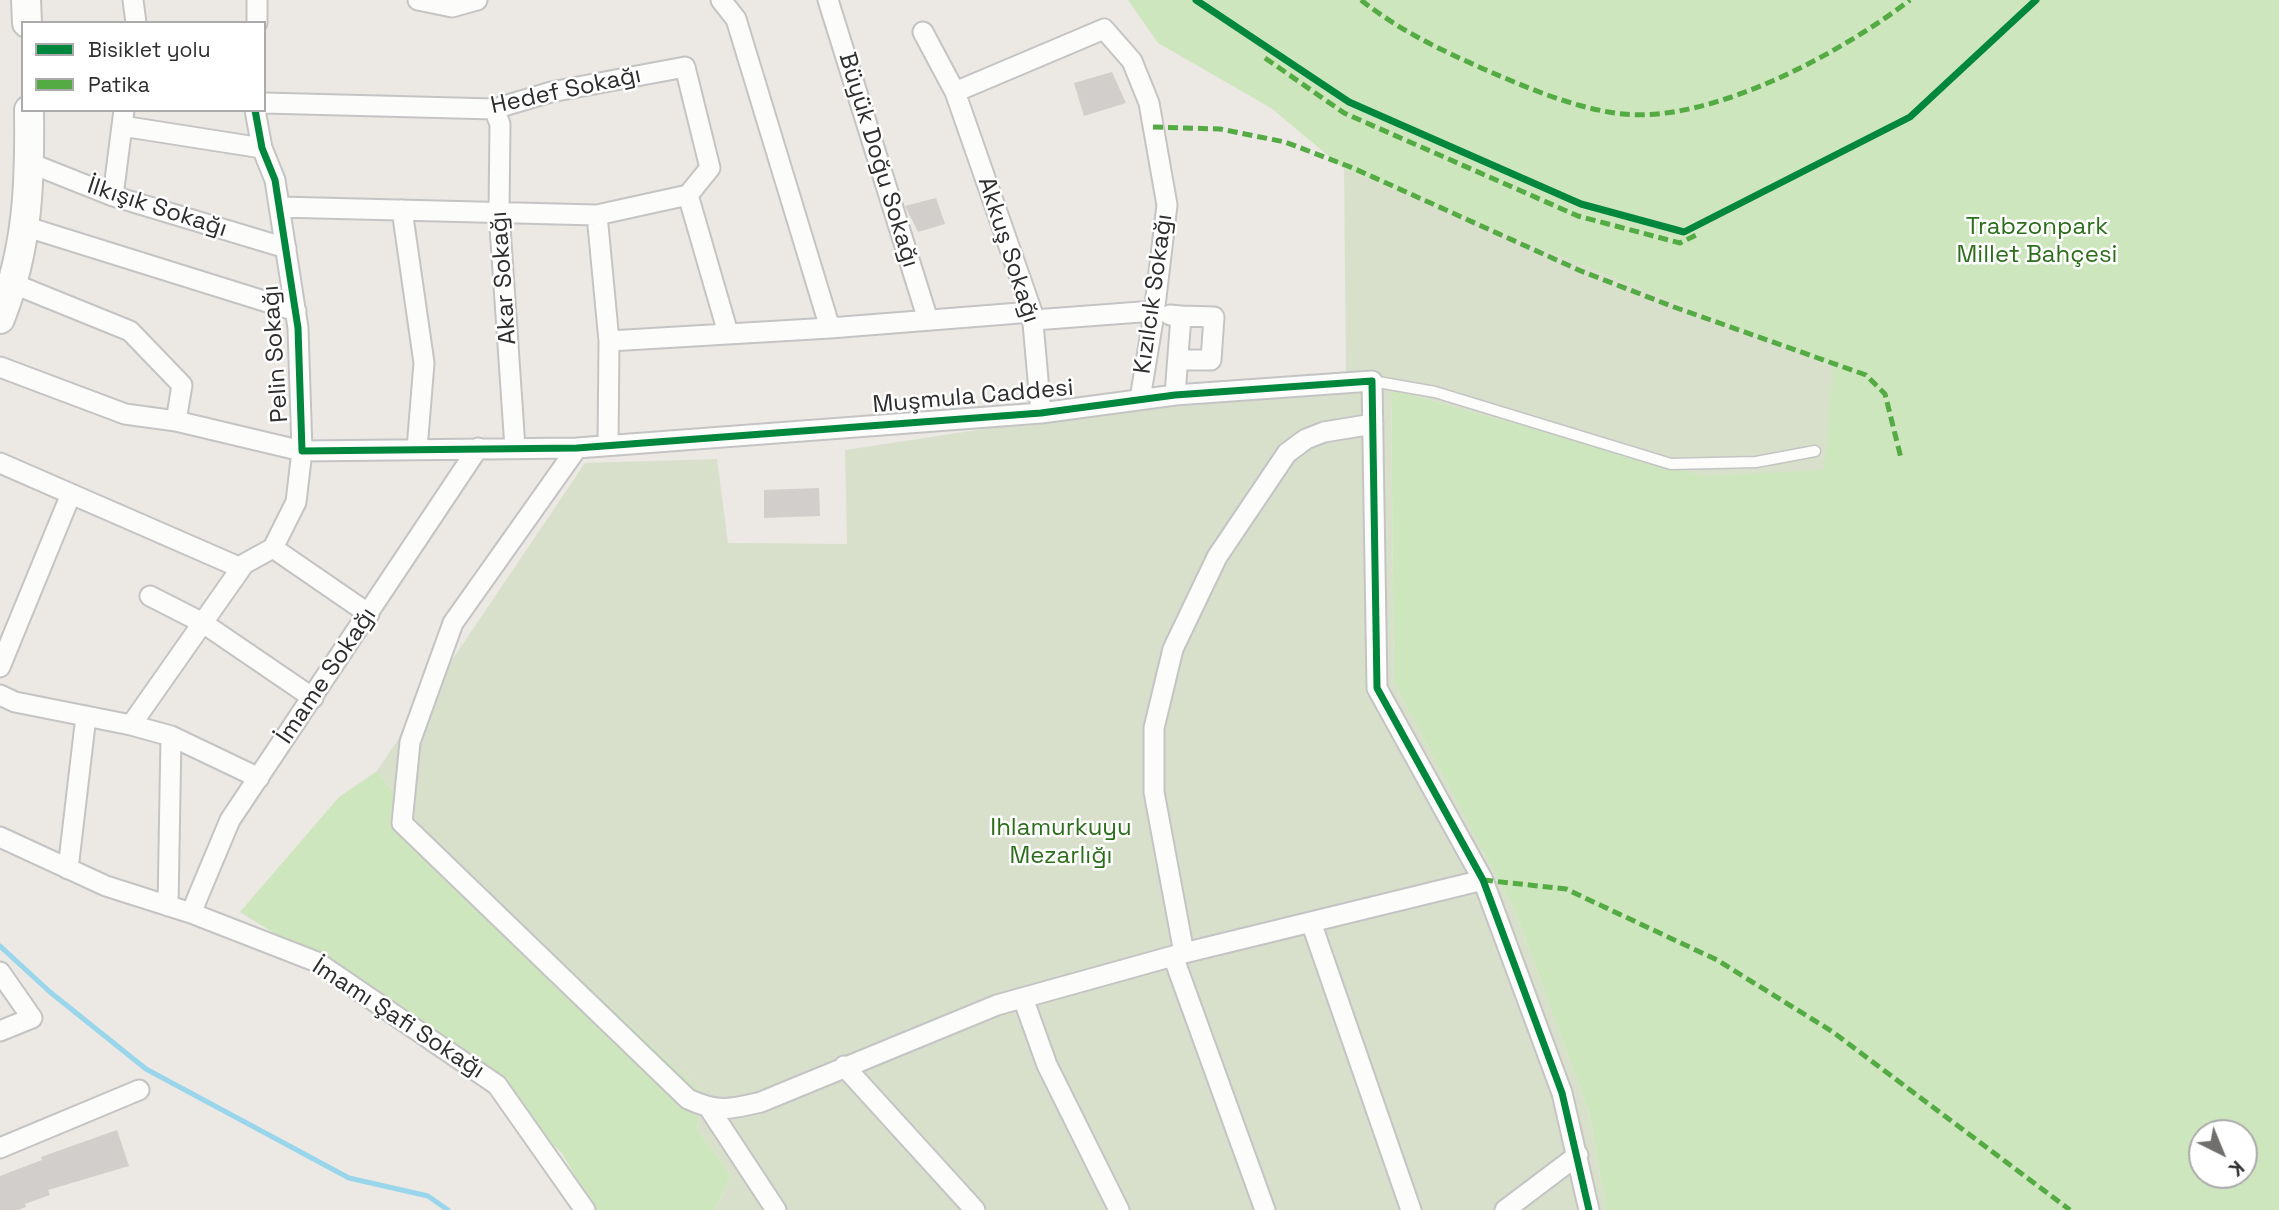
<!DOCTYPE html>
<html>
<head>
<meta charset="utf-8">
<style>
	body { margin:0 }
	#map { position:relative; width:2279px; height:1210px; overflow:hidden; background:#ece8e4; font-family:"Space Grotesk",sans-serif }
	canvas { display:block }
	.legend { position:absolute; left:21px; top:21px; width:245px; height:91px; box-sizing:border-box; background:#fff; border:2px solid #ababab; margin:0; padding:9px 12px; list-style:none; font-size:21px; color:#2e2e2e }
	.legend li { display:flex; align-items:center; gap:14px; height:35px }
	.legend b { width:35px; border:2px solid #ababab }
	.north { position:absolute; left:2188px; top:1119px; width:70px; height:70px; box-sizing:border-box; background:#fff; border:2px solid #ababab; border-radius:50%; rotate:137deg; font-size:19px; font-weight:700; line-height:28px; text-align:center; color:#2e2e2e }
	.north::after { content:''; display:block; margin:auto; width:24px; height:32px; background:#706f6e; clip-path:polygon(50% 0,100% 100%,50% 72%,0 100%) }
</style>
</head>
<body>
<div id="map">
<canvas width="2279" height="1210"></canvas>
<ul class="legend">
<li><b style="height:9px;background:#00873e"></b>Bisiklet yolu</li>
<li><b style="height:9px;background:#54ab44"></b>Patika</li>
</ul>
<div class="north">K</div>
</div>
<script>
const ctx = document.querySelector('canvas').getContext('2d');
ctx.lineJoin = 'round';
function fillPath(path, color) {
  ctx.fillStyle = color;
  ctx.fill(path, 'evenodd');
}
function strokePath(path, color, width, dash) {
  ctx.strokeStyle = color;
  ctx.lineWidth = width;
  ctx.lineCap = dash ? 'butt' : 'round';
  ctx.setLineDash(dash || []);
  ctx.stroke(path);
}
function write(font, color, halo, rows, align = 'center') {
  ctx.font = font + ' "Space Grotesk",sans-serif';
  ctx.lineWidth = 5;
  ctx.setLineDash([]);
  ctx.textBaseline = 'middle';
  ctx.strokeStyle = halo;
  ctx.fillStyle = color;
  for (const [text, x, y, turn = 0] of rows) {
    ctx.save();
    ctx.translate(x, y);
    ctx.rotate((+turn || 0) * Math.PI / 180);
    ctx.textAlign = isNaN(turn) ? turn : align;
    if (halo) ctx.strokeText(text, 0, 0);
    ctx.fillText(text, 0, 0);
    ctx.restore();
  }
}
fillPath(new Path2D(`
	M1128,0H2279V1210H1606L1589,1113L1516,914L1394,683L1391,389L1705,476L1833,367L1344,169L1271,108L1158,43ZM2202,1133H2244V1175H2202Z
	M377,771L430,838L701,1091L697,1129L731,1175L715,1210H594L562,1153L397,1009L240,912L339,797Z`), '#cee6be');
fillPath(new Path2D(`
	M1344,169L1833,367L1824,470L1704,476L1391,389L1394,683L1516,914L1589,1113L1606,1210H715L731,1175L697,1129L701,1091L430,838L377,771L585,463L717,459L728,543L847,544L845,450L1346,374Z`), '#d8e0cc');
strokePath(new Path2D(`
	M0,946L50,992L146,1069L349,1178L428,1196L448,1210`), '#99d6ec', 5);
fillPath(new Path2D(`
	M1112,72L1126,103L1084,116L1074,83Z
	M936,198L945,224L918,232L905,206Z
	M819,488L820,516L764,518V490Z
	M117,1130L129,1166L48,1190L50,1195L25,1204L26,1207L18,1210H0V1176L42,1160L41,1157Z`), '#d1cecb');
const lane = new Path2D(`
	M1372,381L1435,392L1671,464L1756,462L1815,451`);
const street = new Path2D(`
	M133,0L136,23
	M418,0L452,7L477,0
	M828,0L928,320
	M257,23V0
	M923,32L955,92L1032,312L1041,413
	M955,92L1104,29L1132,61L1149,103L1167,205L1154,314L1140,399
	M264,103L494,109L551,92L685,67L710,168L688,195L728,333
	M494,109L500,124L499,212L515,448
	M255,110L262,148L275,180L298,328L302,451L577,448L1041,413L1175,395L1372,381L1377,688L1483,880L1562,1093L1589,1210
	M122,126L262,148
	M30,163L113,196L286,248
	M113,196L124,110
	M279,207L597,215L609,341L830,328L736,19L721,0
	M402,210L424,363L417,449
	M597,215L688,195
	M27,227L296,311
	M14,284L130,331L182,385L176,421
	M1170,315L1181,316L1175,395
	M1034,320L1154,311
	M830,328L1032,312
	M1178,360H1211L1214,317L1181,316
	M0,367L125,414L176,421L302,451L296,502L273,548L244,564L131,725L171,736L168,906
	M608,445L609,341
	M577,448L453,623L410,742L402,823L688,1099C718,1113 731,1109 761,1102L997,1005L1184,953L1483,880
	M0,463L241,568
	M273,548L369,614
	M150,596L203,623L313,698
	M0,667L71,494
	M0,695L15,702L131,725
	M171,736L259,778
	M0,837L106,886L191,913L317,962L497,1085L585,1210
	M68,869L86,716
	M191,913L230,820L478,448
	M1311,922L1411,1210
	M1184,953L1154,792V728L1173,649L1217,557L1287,453L1306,439L1324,432L1373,424
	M1173,956L1265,1210
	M0,972L32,1018L0,1031
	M1023,998L1047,1065L1119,1210
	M844,1066L975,1210
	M709,1108L776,1210
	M0,1148L139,1090
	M1505,1210L1578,1155`);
const secondary = new Path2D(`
	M26,0L27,23
	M0,319C28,248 30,185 29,110`);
strokePath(lane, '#c5c4c5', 13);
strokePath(street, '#c5c4c5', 23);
strokePath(secondary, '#c5c4c5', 32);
strokePath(lane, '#fcfcfb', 10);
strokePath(street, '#fcfcfb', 19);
strokePath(secondary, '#fcfcfb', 28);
strokePath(new Path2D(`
	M1361,0C1400,31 1441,50 1486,70C1528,88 1576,109 1623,114C1712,123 1841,53 1910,0
	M1265,58L1344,113L1578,216L1680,243L1696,235
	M1153,127L1220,129L1285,142L1353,168L1581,271L1674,307L1866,375L1885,394L1901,458
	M1483,880L1566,889L1717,960L1833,1032L2070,1210`), '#54ab44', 5, [10, 5]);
strokePath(new Path2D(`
	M1196,0L1349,102L1581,204L1684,232L1910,117L2036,0
	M255,110L262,148L275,180L298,328L302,451L577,448L1041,413L1175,395L1372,381L1377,688L1483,880L1562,1093L1589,1210`), '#00873e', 7);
write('24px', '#2e2e2e', '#fff', [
	["Hedef Sokağı",566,91,-12],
	["Büyük Doğu Sokağı",878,160,73],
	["İlkışık Sokağı",157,208,18],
	["Akkuş Sokağı",1008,250,72],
	["Akar Sokağı",504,278,-94],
	["Kızılcık Sokağı",1154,294,-82],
	["Pelin Sokağı",276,354,-94],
	["Muşmula Caddesi",973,397,-5],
	["İmame Sokağı",327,676,-56],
	["İmamı Şafi Sokağı",398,1019,33]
]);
write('24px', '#2c6e1b', '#fff', [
	["Trabzonpark",2037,227],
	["Millet Bahçesi",2037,255],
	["Ihlamurkuyu",1061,828],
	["Mezarlığı",1061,856]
]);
</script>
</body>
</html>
